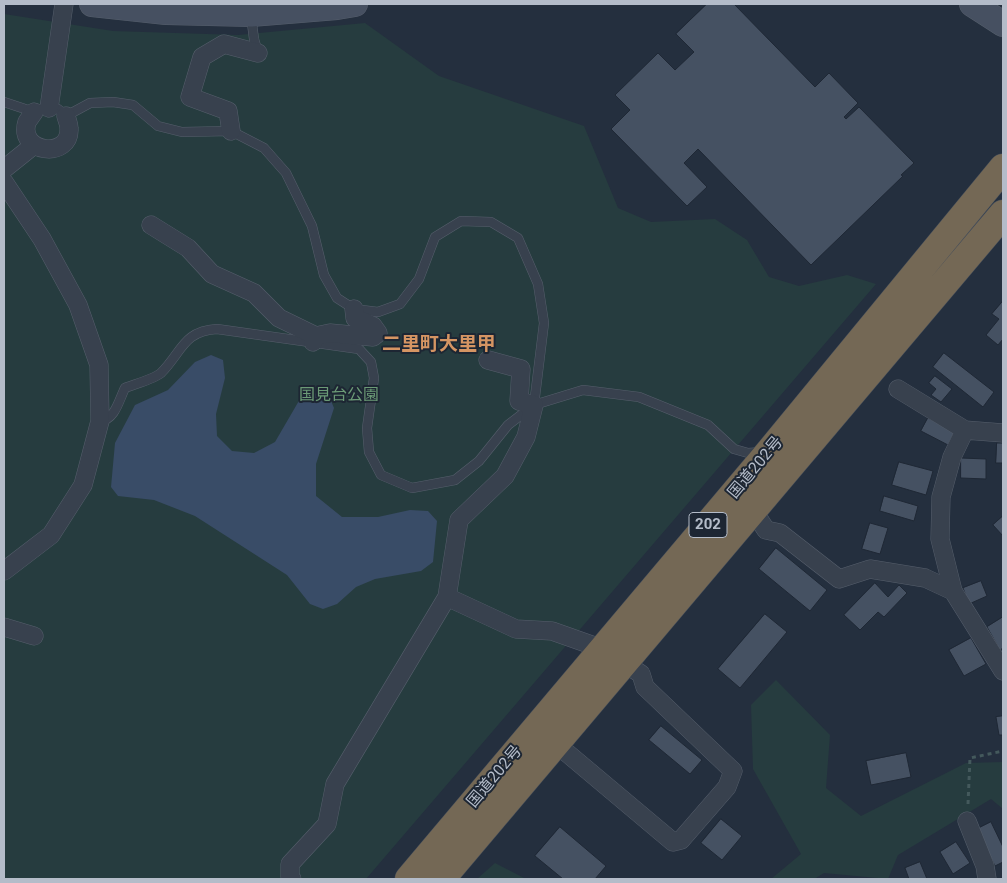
<!DOCTYPE html>
<html>
<head>
<meta charset="utf-8">
<style>
	body { margin:0 }
	#map { position:relative; width:1007px; height:883px; overflow:hidden; background:#242f3e; font-family:Roboto,sans-serif }
	canvas { display:block }
	.frame { position:absolute; inset:0; border:5px solid #b4bcc9; pointer-events:none }
</style>
</head>
<body>
<div id="map">
<canvas width="1007" height="883"></canvas>
<div class="frame"></div>
</div>
<script>
const ctx = document.querySelector('canvas').getContext('2d');
ctx.lineJoin = 'round';
function fillPath(path, color) {
  ctx.fillStyle = color;
  ctx.fill(path, 'evenodd');
}
function strokePath(path, color, width, dash) {
  ctx.strokeStyle = color;
  ctx.lineWidth = width;
  ctx.lineCap = dash ? 'butt' : 'round';
  ctx.setLineDash(dash || []);
  ctx.stroke(path);
}
function write(font, color, halo, rows, align = 'center') {
  ctx.font = font + ' Roboto,"Noto Sans JP",sans-serif';
  ctx.lineWidth = 4;
  ctx.setLineDash([]);
  ctx.textBaseline = 'middle';
  ctx.strokeStyle = halo;
  ctx.fillStyle = color;
  for (const [text, x, y, turn = 0] of rows) {
    ctx.save();
    ctx.translate(x, y);
    ctx.rotate((+turn || 0) * Math.PI / 180);
    ctx.textAlign = isNaN(turn) ? turn : align;
    if (halo) ctx.strokeText(text, 0, 0);
    ctx.fillText(text, 0, 0);
    ctx.restore();
  }
}
fillPath(new Path2D(`
	M4,14L113,31L238,35L365,23L439,76L584,126L618,208L651,222L715,219L747,240L769,277L799,286L847,275L876,284L366,879H4Z
	M776,680L830,735L826,788L861,816L966,763L1003,762V809L991,799L898,855L888,879L824,873L814,879H771L801,854L753,769L751,705Z
	M495,863L526,879H477Z`), '#263c3f');
fillPath(new Path2D(`
	M211,355L223,360L225,378L216,414L217,436L232,451L254,453L275,442L300,399L313,393L329,396L334,408L316,464V496L342,517H378L410,510L428,511L437,521L433,562L421,571L375,579L356,587L337,604L323,609L310,604L287,575L195,516L154,500L118,496L111,487L115,443L135,405L168,390L195,362Z`), '#394c67');
const building = new Path2D(`
	M707,4H734L815,87L829,73L858,103L844,117L846,119L859,107L914,163L901,175L903,176L811,265L698,149L684,163L707,187L687,206L611,129L630,110L615,95L658,53L675,70L694,52L676,34Z
	M1003,301V339L998,345L986,335L999,319L992,314Z
	M944,353L994,392L983,407L933,367Z
	M935,376L952,389L941,402L931,395L936,389L929,383Z
	M928,418L955,431L948,445L921,431Z
	M997,443H1003V463H996Z
	M961,458L986,459V479L961,478Z
	M899,462L933,471L926,495L892,485Z
	M884,496L918,506L914,521L880,511Z
	M1003,516V536L993,525Z
	M870,523L888,528L880,554L862,549Z
	M776,548L827,590L810,611L759,569Z
	M981,581L987,596L969,604L963,588Z
	M875,583L888,597L899,585L907,593L884,617L878,612L860,630L844,615Z
	M765,614L787,632L740,688L718,669Z
	M1003,617V648L1000,650L987,627Z
	M971,638L986,664L964,676L949,650Z
	M1003,716V735H999L996,717Z
	M661,726L702,760L690,774L649,740Z
	M906,753L911,777L871,785L866,761Z
	M721,819L742,836L722,860L701,843Z
	M991,822L1003,847V862L995,866L977,829Z
	M560,827L606,866L595,879H563L535,856Z
	M956,842L970,863L953,874L940,852Z
	M920,862L927,879H909L905,868Z`);
fillPath(building, '#455162');
strokePath(building, '#1f2835', 1);
const lane = new Path2D(`
	M251,16L254,39L258,53
	M4,102L34,112L39,109H58L66,116L90,103L113,102L133,105L158,126L182,132L231,131L264,148L286,173L312,226L324,275L337,298L354,309L378,312L400,304L419,279L435,237L461,221L491,222L518,238L538,284L544,323L534,405
	M100,421C115,420 119,400 125,388C135,384 154,379 161,373C182,352 183,331 217,329L359,349L371,362L374,378L367,428L369,452L381,475L412,488L455,480L479,461L508,425L534,405L583,390L639,397L708,425L734,449L748,453L762,452`);
const street = new Path2D(`
	M49,108L64,4
	M34,112C32,115 29,119 27,122C17,153 71,160 69,128C69,124 67,120 66,116
	M231,131L228,111L190,97L202,57L224,44L258,53
	M4,169L34,145
	M4,182L42,239L78,305L99,365L100,421L83,485L51,535L4,571
	M151,225L188,248L212,274L254,293L279,318L316,336
	M313,342L316,336L330,333L373,337L378,333L373,326L355,318L354,309
	M898,389L965,430L1003,433
	M965,430L952,457L941,497L940,539L953,591L1003,671
	M753,510L766,530L780,533L839,579L870,569L925,578L953,591
	M447,597L516,629L552,631L603,649L641,674L645,687L733,771L727,787L681,840L673,842L548,737
	M4,627L34,636
	M967,821L985,866L987,879
	M292,879L290,877V864L327,824L335,784L447,597L459,520L505,476L526,437L534,405L519,401L521,369L488,360`);
const secondary = new Path2D(`
	M92,4L166,12L251,14L337,7L355,4
	M972,4L1003,24`);
const highway = new Path2D(`
	M409,879L770,451L1003,168
	M441,879L1003,214`);
strokePath(lane, '#565f6c', 10);
strokePath(street, '#565f6c', 19);
strokePath(secondary, '#565f6c', 26);
strokePath(highway, '#434c59', 29);
strokePath(new Path2D(`
	M968,804L970,758L1003,751`), '#44595c', 3, [4, 4]);
strokePath(lane, '#38414e', 9);
strokePath(street, '#38414e', 18);
strokePath(secondary, '#465061', 25);
strokePath(highway, '#746855', 28);
for (const [x, y, w] of [
	[708,525,38]
]) {
  const box = new Path2D();
  box.roundRect(x - w / 2, y - 12.5, w, 25, 4);
  ctx.fillStyle = '#1d2633';
  ctx.fill(box);
  strokePath(box, '#b4bcc9', 1);
}
write('bold 15px', '#b4bcc9', null, [
	["202",708,525]
]);
write('16px', '#6b9a76', '#1d2633', [
	["国見台公園",339,396]
]);
write('16px', '#b4bcc9', '#1d2633', [
	["国道202号",756,468,-50],
	["国道202号",495,777,-50]
]);
write('bold 19px', '#d59563', '#1d2633', [
	["二里町大里甲",439,345]
]);
</script>
</body>
</html>
